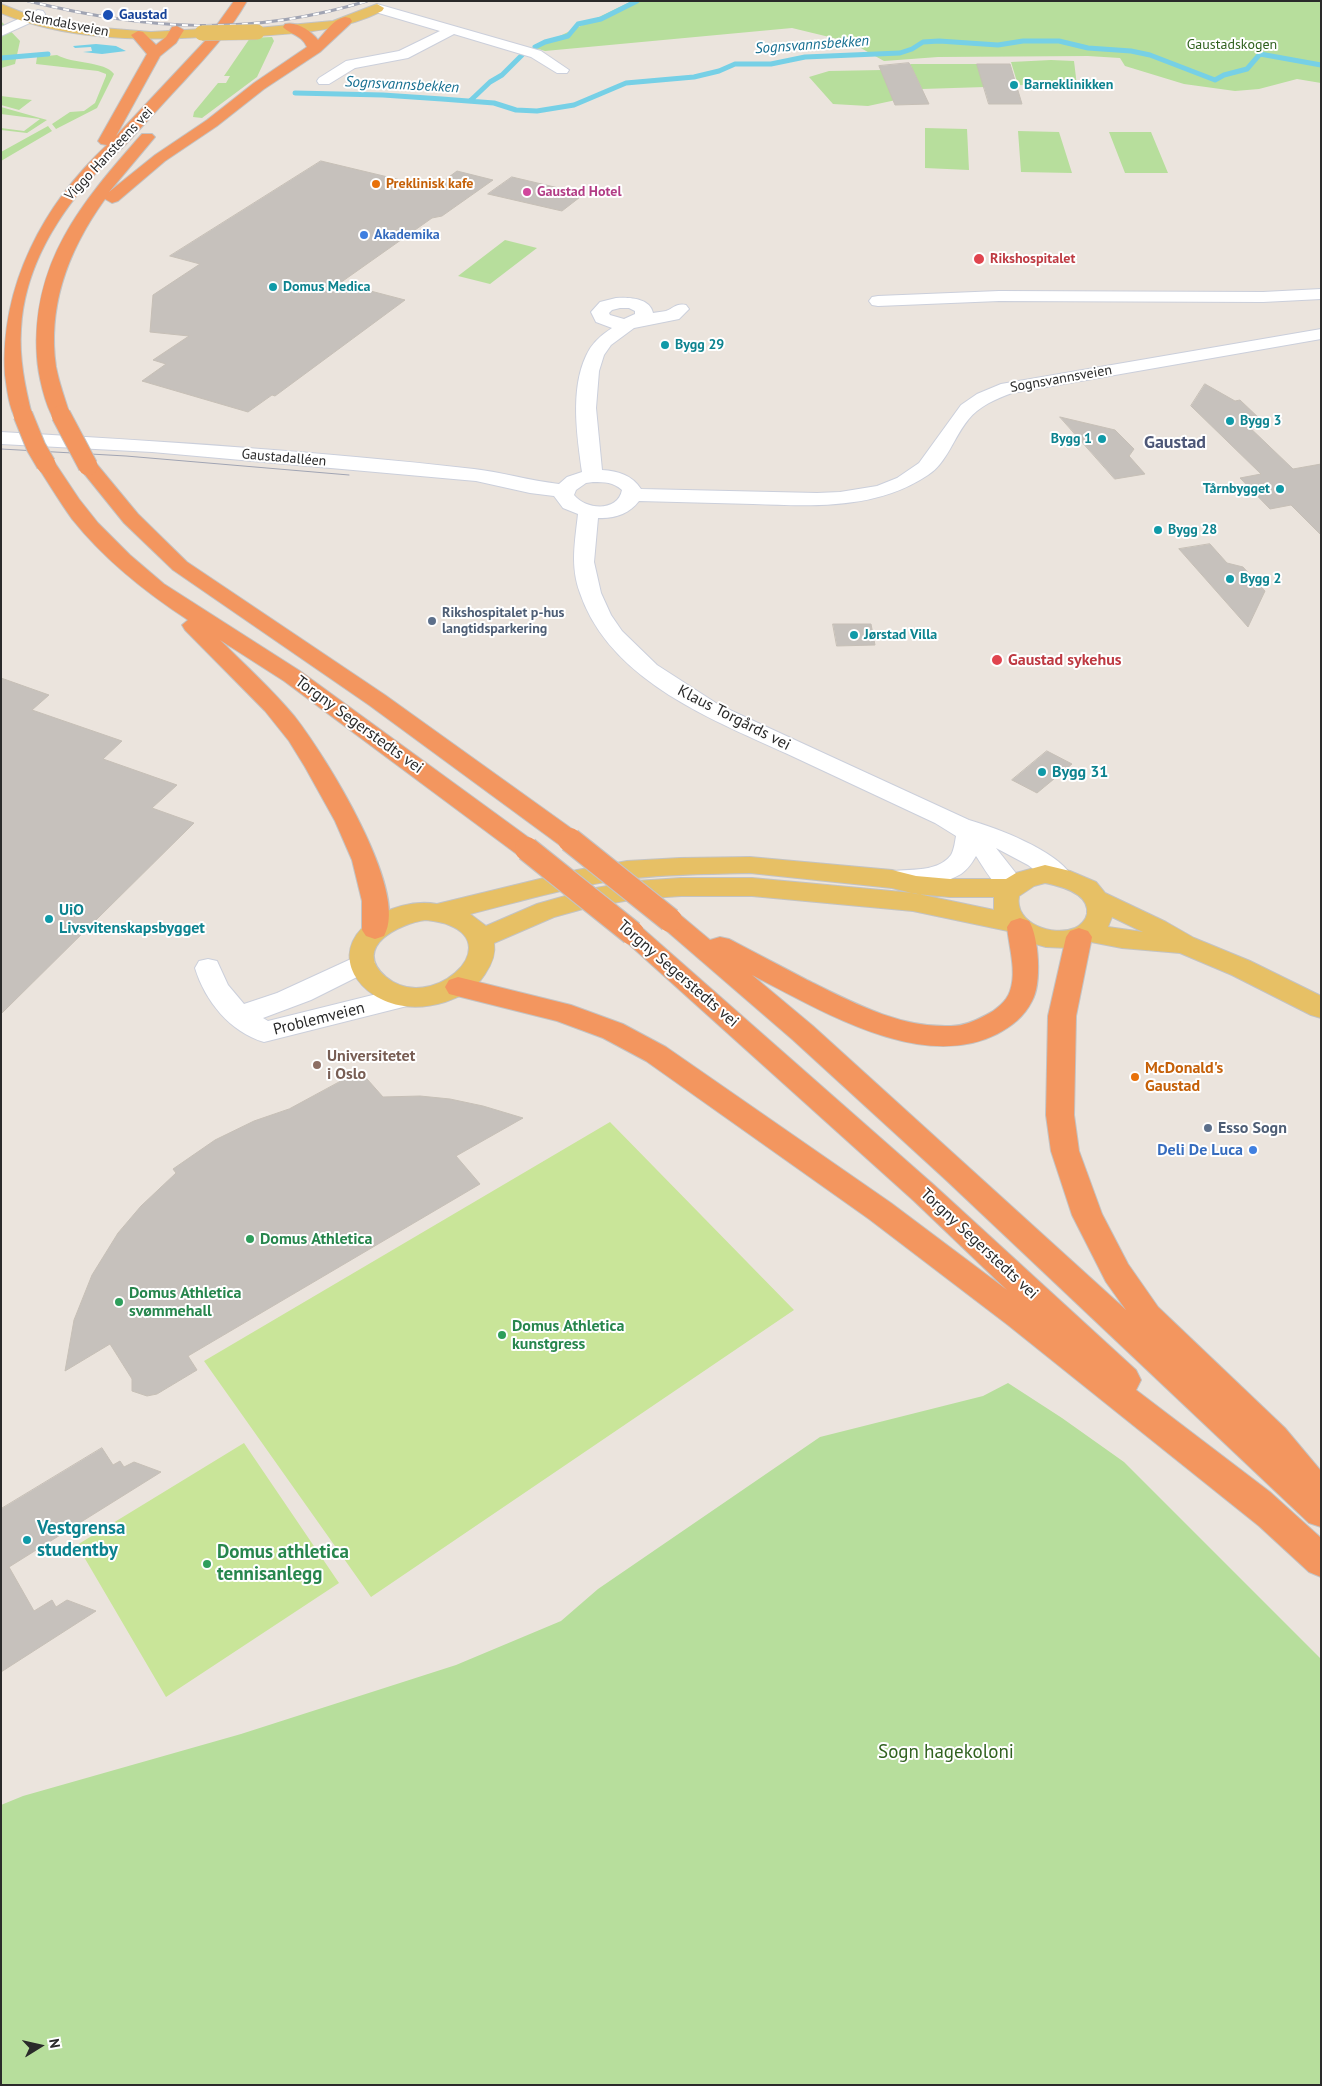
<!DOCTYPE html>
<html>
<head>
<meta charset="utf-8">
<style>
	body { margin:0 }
	#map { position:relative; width:1322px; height:2086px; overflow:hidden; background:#ebe4dd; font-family:"PT Sans",sans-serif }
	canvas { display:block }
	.frame { position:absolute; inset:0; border:2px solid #2a2a2a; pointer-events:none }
	.north { position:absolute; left:15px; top:2021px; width:50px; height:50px; -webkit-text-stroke:4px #fff; paint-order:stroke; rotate:80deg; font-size:14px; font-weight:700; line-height:20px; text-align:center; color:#2a2a2a }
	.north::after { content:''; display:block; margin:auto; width:18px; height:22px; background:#2a2a2a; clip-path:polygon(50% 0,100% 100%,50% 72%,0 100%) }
</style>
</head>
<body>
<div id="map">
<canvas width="1322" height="2086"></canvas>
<div class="frame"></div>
<div class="north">N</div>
</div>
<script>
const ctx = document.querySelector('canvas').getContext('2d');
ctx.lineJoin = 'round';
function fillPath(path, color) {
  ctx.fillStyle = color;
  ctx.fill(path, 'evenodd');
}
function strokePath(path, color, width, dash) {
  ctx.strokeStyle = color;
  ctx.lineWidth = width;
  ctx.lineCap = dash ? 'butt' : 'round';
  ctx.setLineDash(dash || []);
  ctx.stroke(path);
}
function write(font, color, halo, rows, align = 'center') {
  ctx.font = font + ' "PT Sans",sans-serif';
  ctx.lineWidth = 4;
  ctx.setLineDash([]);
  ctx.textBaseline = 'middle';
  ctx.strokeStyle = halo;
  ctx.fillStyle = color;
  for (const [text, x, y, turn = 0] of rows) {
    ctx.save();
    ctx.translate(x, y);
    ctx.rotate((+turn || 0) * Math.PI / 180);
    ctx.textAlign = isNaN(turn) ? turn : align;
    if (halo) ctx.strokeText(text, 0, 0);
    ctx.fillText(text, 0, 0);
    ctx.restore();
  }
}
fillPath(new Path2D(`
	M632,1H1321V83L1297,79L1259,89L1235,91L1184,84L1125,66L1120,58L1088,56L938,57L884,61L850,42L792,28L545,51L535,48Z
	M1,21L20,41L15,64L1,68Z
	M272,37L274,41L257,77L202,118L193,117L194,112L218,83H226L230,76H224L250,38Z
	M57,55C72,64 105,61 114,74L97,108L56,129L52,124L70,112L84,111L95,103L106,76V74L98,71L36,64L37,57Z
	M1051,60L1074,61L1077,86L1018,85L1011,62Z
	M910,64H979L985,87L922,89Z
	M882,70L896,100L868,106L833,104L809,77L829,71Z
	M1,96L32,100L19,110L1,105Z
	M1,107L47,120L27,133L1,130V128L24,131L40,119L1,114Z
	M48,126L52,131L1,161V152Z
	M925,128L967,129L969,170L925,168Z
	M1018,131L1059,132L1072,173L1021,172Z
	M1109,132H1151L1168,173H1125Z
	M505,240L537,248L490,284L458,276Z
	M1008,1383L1062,1418L1124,1462L1321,1659V2085H1V1805L23,1796L241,1734L456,1665L561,1621L598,1589L820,1437L983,1396Z`), '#b7de9c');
fillPath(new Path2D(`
	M610,1122L794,1310L371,1597L204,1361Z
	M244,1443L339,1583L166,1697L77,1545Z`), '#c9e599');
fillPath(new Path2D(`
	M96,44L116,46L126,51L102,54L83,52L92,51L91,47L75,48L73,46Z`), '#76d0e6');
strokePath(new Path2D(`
	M535,47L545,42L568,36L578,24L601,19L637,1
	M1,58L48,54
	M295,93L383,95L442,99L494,103L516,110L537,111L574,105L626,83L694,77L719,71L735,64H771L805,57L900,53L912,49L923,42L939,41L998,45L1023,41H1059L1088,48L1131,51L1150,55L1215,80L1224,75L1247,69L1260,54L1321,65
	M470,101L490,82L502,75L522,55`), '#76d0e6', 5);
const building = new Path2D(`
	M909,63L912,68L929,104L895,105L879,66Z
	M977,64H1010L1022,104H989Z
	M321,161L434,188L457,171L493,180L442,216L432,218L340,283L405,300L275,396L272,395L248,412L142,381L166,364L153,360L189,336L150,332L153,295L200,264L170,256Z
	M512,177L584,194L562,211L488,194Z
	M1205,384L1235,401L1240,400L1261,420L1245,423L1293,469L1321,464V535L1291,505L1270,509L1240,478L1261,474L1191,406Z
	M1060,417L1115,430L1134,449L1129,456L1145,474L1115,479Z
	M1210,544L1227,563L1243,567L1265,591L1248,627L1179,549Z
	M833,624H871L875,645L837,646Z
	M1,678L49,695L32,710L122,741L103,759L177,785L152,808L194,823L1,1014Z
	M1047,751L1072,764L1037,793L1012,780Z
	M360,1071L383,1097L420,1096L450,1099L483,1106L523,1118L456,1156L480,1184L188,1356L197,1370L157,1394L147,1396L132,1391V1379L110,1344L65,1371L74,1320L92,1275L118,1233L141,1206L176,1173L173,1169L215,1140L254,1121L289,1109Z
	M102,1448L113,1465L120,1461L124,1467L134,1462L161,1472L9,1567L34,1611L52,1600L56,1607L67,1600L96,1611L1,1672V1509Z`);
fillPath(building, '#c6c1bc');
strokePath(building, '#c6bfb6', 1);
const minor = new Path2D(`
	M377,4L541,51L569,70L567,73H557L531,57L454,34L408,58L355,68L329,84H319L317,81L319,78L346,61L399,51L440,31L372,11L370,8Z
	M38,10L43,11L45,14L43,17L1,36V27Z
	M1321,289V299L1263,302L999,301L878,306L872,305L869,301L872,297L878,296L999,291L1263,292Z
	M616,298C629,297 650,298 653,313C657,312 662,312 666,311C674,308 676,303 686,305L689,309L679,319L634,328L611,345L604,355L599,371L596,408L602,470C618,471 632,475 641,489L817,493L840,492L877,486L897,478L919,463L961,405L977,394L1001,384L1321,329V339L1012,393C996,399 979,406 968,420C954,437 947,463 928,475C876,510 813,506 753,504C715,503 677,502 639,501C629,514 614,519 598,518L594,562L601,593L611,615L622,631L657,665L719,705L969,820C997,828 1055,850 1071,875L1067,881L1058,884L1049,881L1028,865L996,848L1026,886L1022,892C999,899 987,872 976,856C972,863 968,869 961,874C941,886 905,891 883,885L879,879L883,873C903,867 936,875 951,855C954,850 955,842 956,836L935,823C888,801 841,779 794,757C716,721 610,682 580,593C570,566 575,542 578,514L563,508L554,496L530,493L476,481L152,452L1,444V432C159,441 317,451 474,469C502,472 530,481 559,484L567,477L582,472C577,436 570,390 586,356C591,344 601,335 612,328L596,322L591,312L600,302ZM620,308H629L635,311V314L624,319L610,315L609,313L612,310ZM593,482C605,482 613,482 622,490C618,512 586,510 574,495L576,490L586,483Z
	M362,954L371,956L375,963L371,970L311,1000L263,1018L268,1021L405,987L415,990L418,997L415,1004L264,1042C230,1032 205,1001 195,968L199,961L208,959L217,961L228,985L244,1004L277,993Z`);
const major = new Path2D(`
	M1,4L31,16L90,27L151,32L202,29L209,33L202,37C135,41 64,39 1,13Z
	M377,4L384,8L382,11C342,31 300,33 257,36L250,32L257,28L333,21Z
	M750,857L892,870L916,876L950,879H1006L1016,873L1045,865L1070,871L1096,882L1105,893L1166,922L1194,938L1250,961L1321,996V1018L1311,1015L1232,975L1180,953L1122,948L1091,942L1069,948L1046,947L1024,941L1008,931L913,911L752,896H681L636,899L590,907L554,917L494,943C496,955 491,965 485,974C475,990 462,996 445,1002C432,1006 418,1008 404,1006C360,1000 327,955 369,922C387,907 415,900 437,904L577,870L627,861L680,858ZM750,873L892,888L916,894L950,897H994V910L913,893L752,878H681L636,881L590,889L537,904L486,926L470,914C522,901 574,885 627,879C668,874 709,874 750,873ZM1045,883C1060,886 1090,893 1087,914C1086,920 1080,926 1075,928C1053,937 1014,924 1019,896L1034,886ZM1112,917L1143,932L1108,927ZM426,920C433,921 442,922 449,925C505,947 430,1014 386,977C351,947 400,923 426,920Z`);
const highway = new Path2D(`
	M234,1H247C230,31 207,56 184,81C164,102 145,124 125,145C115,155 104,164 95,174C56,217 24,270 21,329C19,358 25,387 32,415L30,419L23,421L16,419C9,408 7,389 5,375C0,285 44,204 107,145L101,144L98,141L147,54L131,35L138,31L143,32L156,45L166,37L172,27L177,26L184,30L176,43L160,56L116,136L206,40Z
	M345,17L350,18L352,21L350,24L320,52L264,89L217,126L165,161L118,201L112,203L105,199C69,249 47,305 56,367C59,383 65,399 70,415L68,419L61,421L54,419C45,405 38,374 37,357C31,262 82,202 142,134H152L155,137L109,192L155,155L207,120L254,83L307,47C302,35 291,35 283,27L285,24C297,21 311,31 318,40C326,32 332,20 345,17Z
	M46,458L53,460L79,499L98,523L130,555L164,584L300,671L536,843L539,849L536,855L527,857L518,855L284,681L220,640C245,665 272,689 295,717C324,754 411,892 384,936L375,939L366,936L362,930V901L352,860L335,821L305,767L289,741L265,711L185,630L182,625L188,620C145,592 104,559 72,519C59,501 48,482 36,464L39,460Z
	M88,460L95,462L138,514L187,562L385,695L579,834L582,840L579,846L570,848L561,846L369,705L173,570L124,523L78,466L81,462Z
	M670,911L679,914L710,940L720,937L729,939C755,953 781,966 807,980C852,1002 899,1028 951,1026C964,1026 975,1021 986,1015C995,1011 1007,1001 1010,991C1017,972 1009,947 1007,927L1011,921L1020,918L1029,921C1039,937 1042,984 1032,1001C1024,1017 1012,1026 997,1034C921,1073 819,1009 752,975L813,1026L1126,1310L1106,1282L1072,1215L1051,1151L1046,1115L1048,1016L1066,937L1070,931L1079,928L1088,931L1092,937L1076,1016L1074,1115L1079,1151L1102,1214L1128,1264L1158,1307L1285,1428L1321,1471V1527L1309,1523L946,1180L793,1040L661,926L657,920L661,914Z
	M632,924L641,927L934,1185L1136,1370L1141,1380L1136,1390L1270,1492L1321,1538V1577L1309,1572L1259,1526L1008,1325L869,1219L646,1061L603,1038L557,1021L449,994L445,987L449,980L458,977L571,1005L623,1024L666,1047L891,1203L1007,1290L914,1201L623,939L619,933L623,927Z`);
strokePath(minor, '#cbcfdb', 2);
strokePath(major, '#c3c3c3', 2);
strokePath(highway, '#c3c3c3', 2);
fillPath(minor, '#fff');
fillPath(major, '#e7c065');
fillPath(highway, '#f3965f');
strokePath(new Path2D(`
	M1,449L126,456L349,475`), '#a0a4b3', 1);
const rail = new Path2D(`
	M28,1C146,30 249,37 367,1`);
strokePath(rail, '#a0a4b3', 3);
strokePath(rail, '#fff', 2, [6]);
const majorBridge = new Path2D(`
	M202,33L257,32`);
const highwayBridgeFar1 = new Path2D(`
	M23,415L36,447L46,464
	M61,415L88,466`);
const highwayBridge = new Path2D(`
	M570,840L670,920
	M527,849L632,933`);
strokePath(majorBridge, '#c3c3c3', 16, []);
strokePath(highwayBridgeFar1, '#c3c3c3', 21, []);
strokePath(highwayBridge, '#c3c3c3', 26, []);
strokePath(majorBridge, '#e7c065', 15);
strokePath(highwayBridgeFar1, '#f3965f', 19);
strokePath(highwayBridge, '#f3965f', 24);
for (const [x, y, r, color] of [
	[108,15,6,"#1a4fb4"],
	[1014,85,5,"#0f9aa8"],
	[376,184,5,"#e8710a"],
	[527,192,5,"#d1479c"],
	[364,235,5,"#3f7fe0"],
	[979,259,6,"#e0444e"],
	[273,287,5,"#0f9aa8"],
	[665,345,5,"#0f9aa8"],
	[1230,421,5,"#0f9aa8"],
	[1102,439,5,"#0f9aa8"],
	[1280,489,5,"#0f9aa8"],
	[1158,530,5,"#0f9aa8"],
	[1230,579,5,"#0f9aa8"],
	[432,621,5,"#5c6f8a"],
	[854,635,5,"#0f9aa8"],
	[997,660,6,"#e0444e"],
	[1042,772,5,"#0f9aa8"],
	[49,919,5,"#0f9aa8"],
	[317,1065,5,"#8d6e63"],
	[1135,1077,5,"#e8710a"],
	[1208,1128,5,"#5c6f8a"],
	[1253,1150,5,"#3f7fe0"],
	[250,1239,5,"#2e9e5b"],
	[119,1302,5,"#2e9e5b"],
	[502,1335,5,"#2e9e5b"],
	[27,1540,5,"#0f9aa8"],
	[207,1564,5,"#2e9e5b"]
]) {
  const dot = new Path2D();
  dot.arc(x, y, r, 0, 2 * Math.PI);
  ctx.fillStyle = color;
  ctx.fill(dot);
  strokePath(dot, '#fff', 2);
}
write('bold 14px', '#164399', '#fff', [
	["Gaustad",119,15]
], 'left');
write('14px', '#2a2a2a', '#fff', [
	["Slemdalsveien",66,24,11],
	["Viggo Hansteens vei",109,154,-47],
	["Sognsvannsveien",1061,379,-10],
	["Gaustadalléen",284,458,5]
]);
write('14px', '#31621f', '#fff', [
	["Gaustadskogen",1232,45]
]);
write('bold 14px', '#0d838f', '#fff', [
	["Barneklinikken",1024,85],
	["Domus Medica",283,287],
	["Bygg 29",675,345],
	["Bygg 3",1240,421],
	["Bygg 1",1092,439,"right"],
	["Tårnbygget",1270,489,"right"],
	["Bygg 28",1168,530],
	["Bygg 2",1240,579],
	["Jørstad Villa",864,635]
], 'left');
write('bold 14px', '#c56008', '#fff', [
	["Preklinisk kafe",386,184]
], 'left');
write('bold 14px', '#b23c85', '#fff', [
	["Gaustad Hotel",537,192]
], 'left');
write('bold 14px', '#366cbe', '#fff', [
	["Akademika",374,235]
], 'left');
write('bold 14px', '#be3a42', '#fff', [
	["Rikshospitalet",990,259]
], 'left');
write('bold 14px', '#4e5e75', '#fff', [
	["Rikshospitalet p-hus",442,613],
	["langtidsparkering",442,629]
], 'left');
write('italic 15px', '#166f91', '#fff', [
	["Sognsvannsbekken",812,45,-4],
	["Sognsvannsbekken",402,85,3]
]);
write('bold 16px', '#be3a42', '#fff', [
	["Gaustad sykehus",1008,660]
], 'left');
write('16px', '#2a2a2a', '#fff', [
	["Klaus Torgårds vei",734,718,27],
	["Torgny Segerstedts vei",359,725,36],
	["Torgny Segerstedts vei",678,974,41],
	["Problemveien",319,1019,-14],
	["Torgny Segerstedts vei",979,1244,43]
]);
write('bold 16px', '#0d838f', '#fff', [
	["Bygg 31",1052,772],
	["UiO",59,910],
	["Livsvitenskapsbygget",59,928]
], 'left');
write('bold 16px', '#785e54', '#fff', [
	["Universitetet",327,1056],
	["i Oslo",327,1074]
], 'left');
write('bold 16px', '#c56008', '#fff', [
	["McDonald's",1145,1068],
	["Gaustad",1145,1086]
], 'left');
write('bold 16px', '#4e5e75', '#fff', [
	["Esso Sogn",1218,1128]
], 'left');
write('bold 16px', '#366cbe', '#fff', [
	["Deli De Luca",1243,1150]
], 'right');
write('bold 16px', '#27864d', '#fff', [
	["Domus Athletica",260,1239],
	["Domus Athletica",129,1293],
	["svømmehall",129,1311],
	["Domus Athletica",512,1326],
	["kunstgress",512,1344]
], 'left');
write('bold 18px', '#4d5777', '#fff', [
	["Gaustad",1175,443]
]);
write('bold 19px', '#0d838f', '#fff', [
	["Vestgrensa",37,1529],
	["studentby",37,1551]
], 'left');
write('bold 19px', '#27864d', '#fff', [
	["Domus athletica",217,1553],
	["tennisanlegg",217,1575]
], 'left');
write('19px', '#31621f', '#fff', [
	["Sogn hagekoloni",946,1753]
]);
</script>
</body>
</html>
